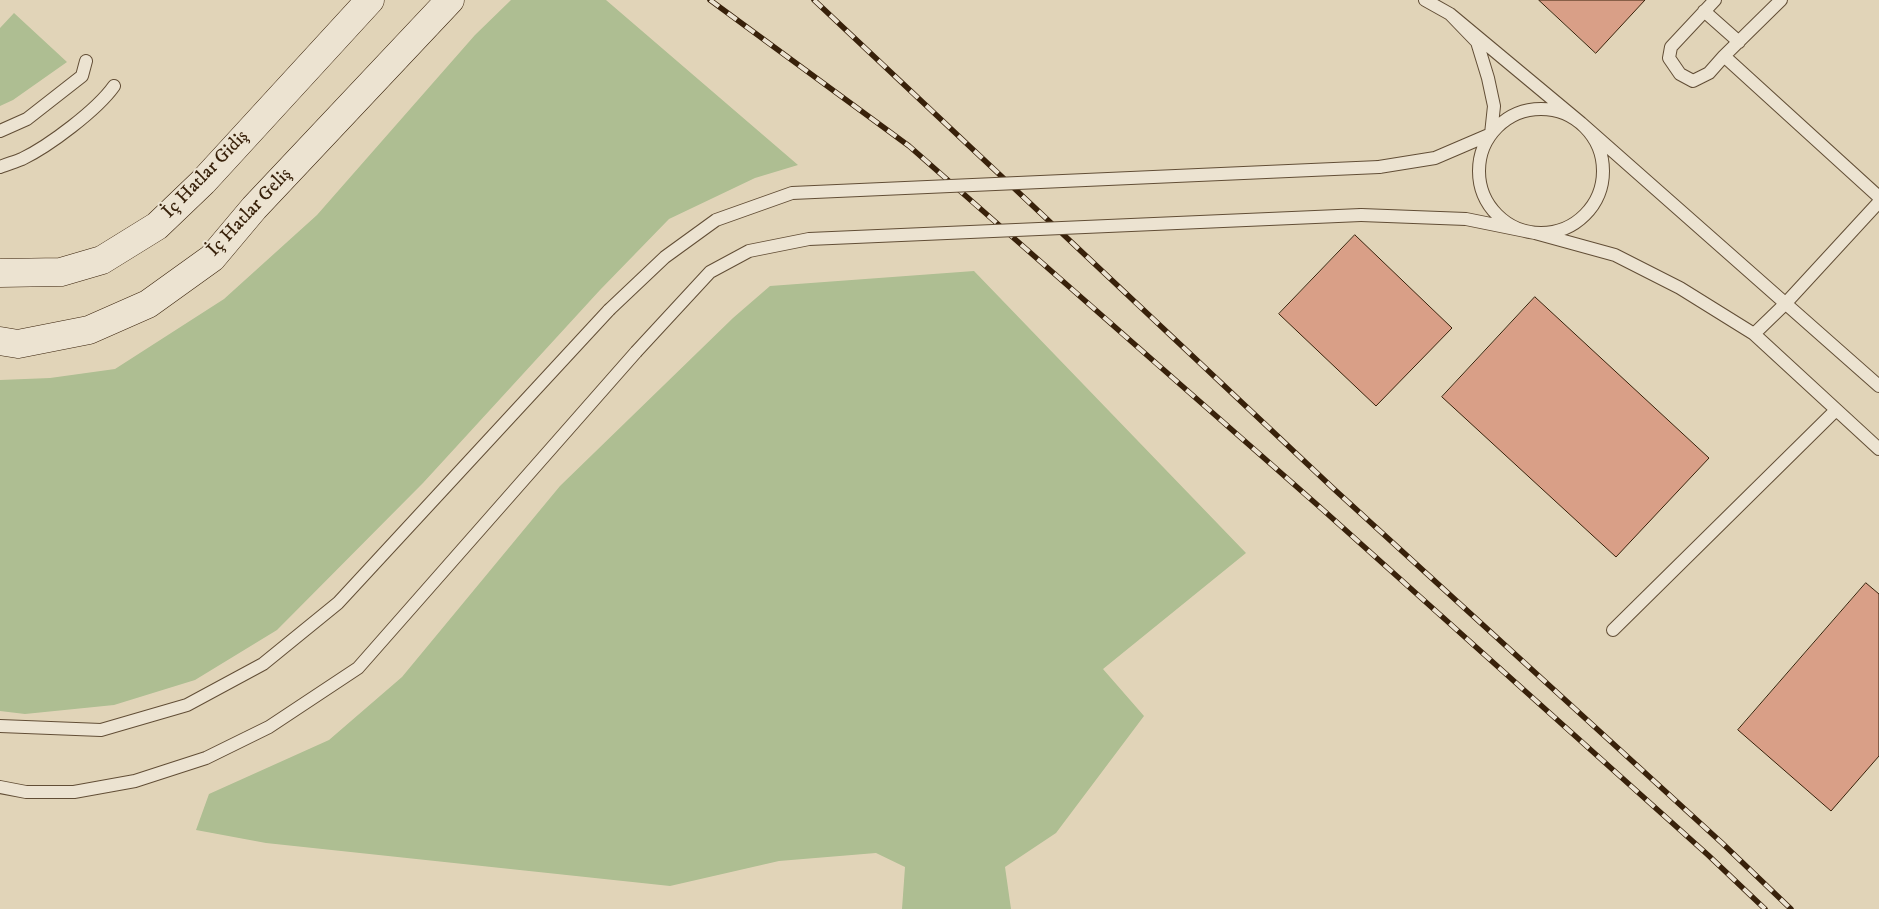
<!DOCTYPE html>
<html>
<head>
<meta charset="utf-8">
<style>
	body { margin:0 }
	canvas { display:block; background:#e1d4b8 }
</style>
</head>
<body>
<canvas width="1879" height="909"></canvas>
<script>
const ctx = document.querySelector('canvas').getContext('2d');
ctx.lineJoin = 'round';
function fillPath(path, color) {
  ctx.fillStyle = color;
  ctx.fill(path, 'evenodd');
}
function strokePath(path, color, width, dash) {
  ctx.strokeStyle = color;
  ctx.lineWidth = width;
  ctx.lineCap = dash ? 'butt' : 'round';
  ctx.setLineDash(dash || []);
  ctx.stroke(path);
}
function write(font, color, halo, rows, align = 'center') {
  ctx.font = font + ' "IM FELL DW Pica",serif';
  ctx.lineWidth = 4;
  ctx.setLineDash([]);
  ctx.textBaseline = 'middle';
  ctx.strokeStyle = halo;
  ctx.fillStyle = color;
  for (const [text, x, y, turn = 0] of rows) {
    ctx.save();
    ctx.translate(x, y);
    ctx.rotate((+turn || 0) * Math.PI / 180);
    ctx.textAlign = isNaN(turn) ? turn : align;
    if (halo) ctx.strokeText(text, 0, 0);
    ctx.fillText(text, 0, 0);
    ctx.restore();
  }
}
fillPath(new Path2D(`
	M511,0H606L798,165L755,178L669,219L600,290L423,483L277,630L195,680L114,705L25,714L0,711V380L50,378L115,369L224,299L317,215L475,35Z
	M14,13L67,62L13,100L0,106V28Z
	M974,271L1246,553L1103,669L1144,716L1056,833L1005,867L1011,909H902L905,867L876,853L779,861L670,886L266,843L196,830L209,794L329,740L402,677L560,486L733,318L770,286Z`), '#aebe92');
const building = new Path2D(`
	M1539,0H1645L1596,53Z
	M1355,235L1452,328L1376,406L1279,314Z
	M1535,297L1709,458L1616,557L1442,397Z
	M1866,583L1879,594V756L1831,811L1738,730Z`);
fillPath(building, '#d99f87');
strokePath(building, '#38210a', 1);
const lane = new Path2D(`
	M1425,0L1450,14
	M1715,0L1671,47L1669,58L1680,74L1693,81L1709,73L1724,56
	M1781,0L1724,56L1879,197
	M1704,11L1739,42
	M1479 171a62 62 0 1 1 124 0a62 62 0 1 1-124 0Z
	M0,131L27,119L82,76L86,61
	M0,167C7,164 15,162 22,159C49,146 97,110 114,86
	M1379,167L1435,158L1491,134L1494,106L1488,78L1477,42L1450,14L1581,123L1879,386
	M1361,215L1466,219L1535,233L1615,255L1680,288L1754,334L1879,449
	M1754,334L1785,304L1879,202
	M1613,630L1836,410
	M0,726L101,730L187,705L263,664L338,603L609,310
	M0,787L26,792H74L135,781L206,758L269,727L358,668L636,352`);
const secondary = new Path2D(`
	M0,273L61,272L102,260L157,226L203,182L370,0
	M0,341L18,344L89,330L148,304L212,258L254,208L450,0`);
strokePath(lane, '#624e36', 14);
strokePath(secondary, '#38210a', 29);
strokePath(lane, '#ece3d1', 12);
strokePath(secondary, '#ece3d1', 28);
const rail = new Path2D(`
	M710,0L909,146L1322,509L1708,855L1765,909
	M814,0L1335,490L1722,843L1791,909`);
strokePath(rail, '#38210a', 5.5);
strokePath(rail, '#ece3d1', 4, [11]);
const laneBridge = new Path2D(`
	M609,310L665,257L716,220L792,193L1379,167
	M636,352L710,272L749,251L809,239L1361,215`);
strokePath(laneBridge, '#624e36', 14, []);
strokePath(laneBridge, '#ece3d1', 12);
write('19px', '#38210a', '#ece3d1', [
	["İç Hatlar Gidiş",206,175,-46],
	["İç Hatlar Geliş",250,213,-47]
]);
</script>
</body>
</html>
